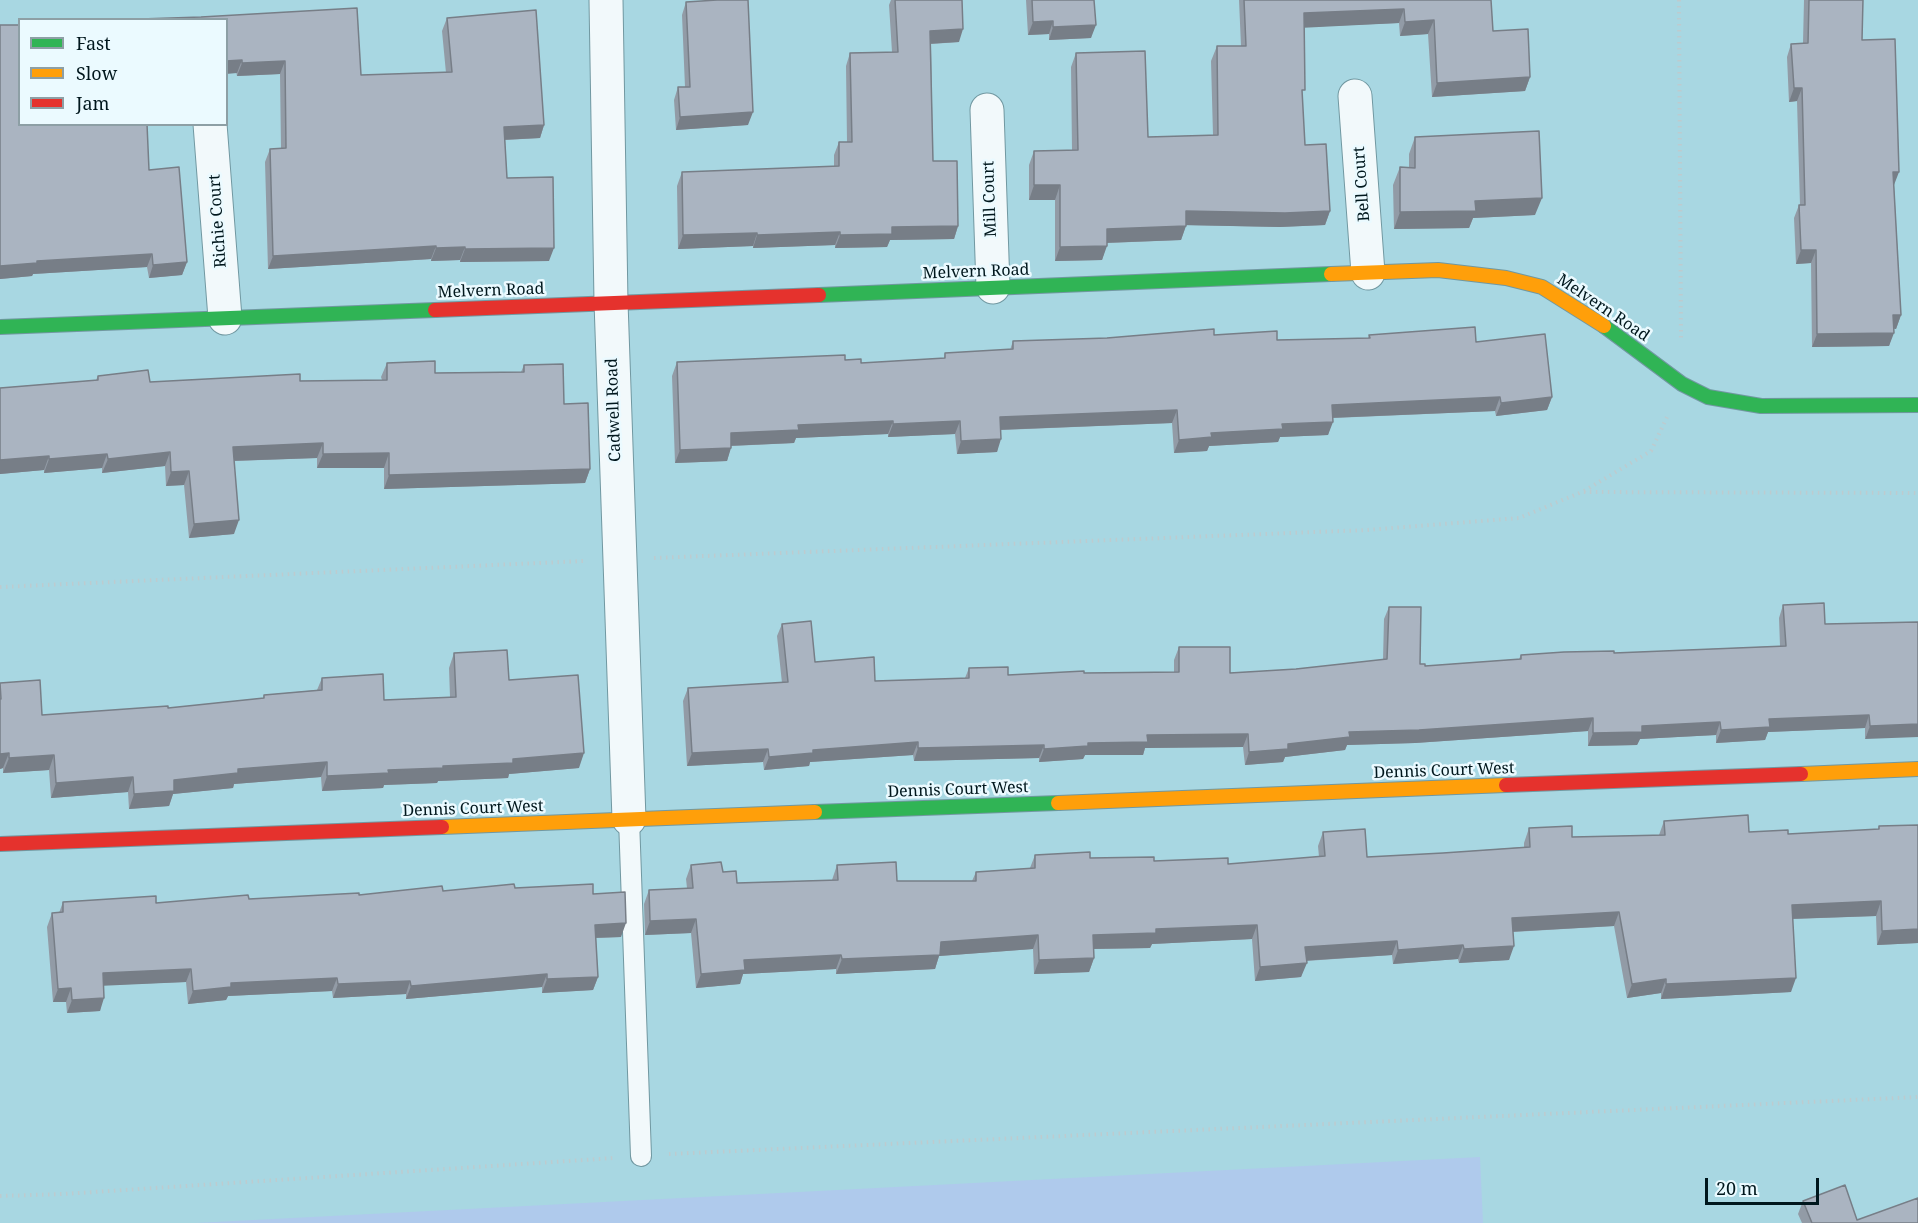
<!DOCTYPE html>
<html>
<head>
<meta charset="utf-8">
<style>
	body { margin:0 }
	#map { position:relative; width:1918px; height:1223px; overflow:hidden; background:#a8d7e2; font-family:"Noto Serif",serif }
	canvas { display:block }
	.legend { position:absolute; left:18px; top:18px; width:210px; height:108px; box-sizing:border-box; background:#ebfaff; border:2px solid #8d9fa5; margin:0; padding:8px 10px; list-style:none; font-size:18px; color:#00171d }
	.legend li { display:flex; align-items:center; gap:12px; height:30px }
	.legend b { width:30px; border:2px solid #8d9fa5 }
	.scale { position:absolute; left:1705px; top:1178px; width:114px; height:27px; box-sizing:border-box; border:3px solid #00171d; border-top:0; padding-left:8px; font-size:18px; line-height:21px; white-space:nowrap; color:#00171d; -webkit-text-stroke:4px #ebfaff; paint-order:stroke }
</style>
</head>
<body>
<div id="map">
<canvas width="1918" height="1223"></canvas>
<ul class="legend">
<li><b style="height:8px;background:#30b455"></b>Fast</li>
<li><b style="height:8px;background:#ff9f0a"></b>Slow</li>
<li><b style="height:8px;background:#e5322d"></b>Jam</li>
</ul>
<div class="scale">20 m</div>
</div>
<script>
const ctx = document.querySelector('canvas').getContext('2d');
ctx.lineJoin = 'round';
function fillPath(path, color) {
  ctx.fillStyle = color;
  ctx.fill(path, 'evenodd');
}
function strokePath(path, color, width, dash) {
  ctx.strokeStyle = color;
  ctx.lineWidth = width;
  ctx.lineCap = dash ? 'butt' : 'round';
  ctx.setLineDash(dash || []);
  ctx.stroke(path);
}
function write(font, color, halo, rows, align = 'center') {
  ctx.font = font + ' "Noto Serif",serif';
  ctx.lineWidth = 5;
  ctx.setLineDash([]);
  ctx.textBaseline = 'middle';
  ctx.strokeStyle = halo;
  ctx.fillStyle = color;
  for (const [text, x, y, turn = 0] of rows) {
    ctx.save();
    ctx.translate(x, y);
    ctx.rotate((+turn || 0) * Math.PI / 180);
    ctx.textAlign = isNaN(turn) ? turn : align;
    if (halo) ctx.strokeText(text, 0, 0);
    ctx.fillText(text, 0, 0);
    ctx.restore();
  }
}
fillPath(new Path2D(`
	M1480,1157L1483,1223H195Z`), '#afcaec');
const lane = new Path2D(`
	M629,819L641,1156`);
const street = new Path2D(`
	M606,0L611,302L629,819
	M1355,96L1368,273
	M987,110L993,287
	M210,124L225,318`);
const fast = new Path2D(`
	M819,295L1331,274
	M1604,326L1682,384L1708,397L1761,406L1918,405
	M0,327L435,310
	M815,812L1058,803`);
const slow = new Path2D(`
	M1331,274L1438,270L1506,278L1542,287L1604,326
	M1801,774L1918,769
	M1058,803L1506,785
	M442,827L815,812`);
const jam = new Path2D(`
	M435,310L819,295
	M1506,785L1801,774
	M0,844L442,827`);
strokePath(lane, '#7198a1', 22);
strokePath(street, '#7198a1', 35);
strokePath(fast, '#7198a1', 16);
strokePath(slow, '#7198a1', 16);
strokePath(jam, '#7198a1', 16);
strokePath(new Path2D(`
	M1679,0L1681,338
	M1584,491L1651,451L1667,417
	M654,558L1367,530L1519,518L1582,492L1918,493
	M0,587L584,561
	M669,1154L1918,1097
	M0,1196L63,1194L614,1158`), '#bdcbcf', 4, [1.5, 4.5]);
strokePath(lane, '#f2f9fb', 20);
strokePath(street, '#f2f9fb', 33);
strokePath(fast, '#30b455', 14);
strokePath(slow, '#ff9f0a', 14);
strokePath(jam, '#e5322d', 14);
fillPath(new Path2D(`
	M891,0H894L959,42L931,44L933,161L958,226L954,239L890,240L887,247L835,248V245L753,248V246L678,249L677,186L682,172L834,167V155L839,142H847L846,66L850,53L892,52L889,5Z
	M1026,0H1094L1091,38L1049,40V34L1028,35Z
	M1239,0H1491L1493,31L1530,77L1525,91L1432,97L1428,34L1400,36L1399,23L1304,27L1302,97L1305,145L1330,211L1325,225L1280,227L1186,225L1181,240L1107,243L1102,260L1055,261V200H1029V165L1034,151L1072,150L1071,67L1076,53L1148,137L1213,135L1211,61L1217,46H1241Z
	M1804,0H1863L1862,40L1894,185L1901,315L1896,329L1894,328L1889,346L1812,347L1811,263L1796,264L1794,218L1799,205H1800L1797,101L1789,102L1787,57L1791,44L1803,43Z
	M686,2L748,125L676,130L674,100L678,87H685L682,15Z
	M447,18L544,125L540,138L505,140L507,178L549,261L460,262V260L431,261V259L268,269L265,162L270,149H281L280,74L237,76L226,20L361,75L446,73L442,31Z
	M0,25L20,124L149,170L187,262L182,275L149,278L147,267L33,274L32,276L0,279Z
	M1415,137L1535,215L1473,218L1469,228L1394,229L1393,185L1400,167L1409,168V154Z
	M1214,335L1277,340L1368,338L1369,335L1476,342L1552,397L1547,410L1496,416L1495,411L1333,418L1328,435L1280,437L1278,442L1209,446L1207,451L1174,453L1172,423L1001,430L997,452L957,454L955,434L888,437V434L796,438L794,443L731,446L727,461L675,463L672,376L677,362L845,360L861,363L944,358L945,353L1010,350L1013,341Z
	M387,363L435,373L521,372L524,365L564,404L590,469L585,483L384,489V468H317V458L234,461V534L189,538L184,485L166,486L165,466L102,473V468L44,473V470L0,474V388L96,380L98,376L150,382L382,380L381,377Z
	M1783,605L1825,624L1918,622L1865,739V728L1768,732L1765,740L1716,743V735L1640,739L1637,745L1588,746V731L1415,743L1347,745L1345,750L1285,757L1283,762L1245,765L1243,747L1145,748L1143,755H1085L1083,759L1039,762V758L914,761L913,755L810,762L809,766L764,770L763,762L687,766L683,701L688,688L782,683L777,636L782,624L815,662L875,681L965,678L969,668L1008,675L1174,672V660L1179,647L1230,673L1296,669L1383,660L1384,619L1389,607L1420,664L1425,666L1519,659L1521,655L1614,653L1780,646L1779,618Z
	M454,653L509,680L579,768L509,774L508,778L438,781L437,783L384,785L383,788L322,791L321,777L234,784L233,788L173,794L169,806L129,809L128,792L51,798L49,770L3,773V768L0,769V687L42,715L168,708L263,698L264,695L317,690L322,678L384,700L450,697L449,668Z
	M1664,821L1749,832L1788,834L1878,830L1879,826L1918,825V943L1877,945L1876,916L1793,919L1791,992L1661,999V993L1627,998L1614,926L1513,932L1509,960L1459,963L1458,959L1393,964L1392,955L1306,961L1301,977L1255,981L1252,939L1152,944L1150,948L1093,949L1094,958L1089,972L1034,974L1033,949L939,956L935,969L836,974V969L743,974L740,984L696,988L691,933L645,935L644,904L649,890L687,888L686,879L691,865L723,872L737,883L832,880L837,865L897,881H972L976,872L1030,868L1035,855L1090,858L1228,864L1319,857L1318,846L1323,832L1367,857L1443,853L1524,847V843L1529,828L1572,837L1659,835Z
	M515,888L593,894L621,937L596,938L598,977L593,990L542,993V987L406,999V994L333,998L332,991L228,996L226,1000L188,1004L186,982L104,985L100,1011L67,1013L66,1002H53L47,927L52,913H59L63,902L156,903L249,899L359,895Z
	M1803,1201L1857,1220L1918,1223H1802L1798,1214Z`), '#929ba6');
fillPath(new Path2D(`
	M1404,9L1399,23L1299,28L1304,13Z
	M1434,20L1428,34L1400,36L1405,22Z
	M1053,21L1049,34L1028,35L1033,22Z
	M1096,25L1091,38L1049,40L1053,27Z
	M963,29L959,42L926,44L930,31Z
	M242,60L237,73L226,74V61Z
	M285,61L280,74L237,76L242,63Z
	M1530,77L1525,91L1432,97L1437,83Z
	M1794,88H1802L1797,101L1789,102Z
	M753,112L748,125L676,130L680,117Z
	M544,125L540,138L500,140L504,127Z
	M1893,172H1899L1894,185H1888Z
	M1034,185H1060L1055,200H1029Z
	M1542,198L1535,215L1473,218L1469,228L1394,229L1400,212L1475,201Z
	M1186,211H1330L1325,225L1280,227L1181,225Z
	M958,226L954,239L890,240L887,247L835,248L840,235L892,227Z
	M1186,226L1181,240L1102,243L1107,229Z
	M840,232L835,245L753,248L757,235Z
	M757,233L753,246L678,249L683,235Z
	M436,246L431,259L268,269L273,256Z
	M1107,246L1102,260L1055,261L1060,247Z
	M465,247L460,260L431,261L436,248Z
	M554,248L549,261L460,262L465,249Z
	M1801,250H1816L1811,263L1796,264Z
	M152,254L147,267L33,274L32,276L0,279V266L37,261Z
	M187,262L182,275L149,278L153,265Z
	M1893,315H1901L1896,329L1889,328Z
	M1894,333L1889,346L1812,347L1817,334Z
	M1500,397L1495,411L1328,418L1332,405Z
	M1552,397L1547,410L1496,416L1501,403Z
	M1177,410L1172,423L995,430L1000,417Z
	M893,421L888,434L796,438L794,443L726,446L731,433L798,425Z
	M960,421L955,434L888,437L893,424Z
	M1333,422L1328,435L1280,437L1278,442L1209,446L1207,451L1174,453L1179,440L1211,433L1282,424Z
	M1001,439L997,452L957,454L961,441Z
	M323,443L317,458L228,461L233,447Z
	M731,448L727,461L675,463L680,450Z
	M170,452L165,466L102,473L108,459Z
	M389,453L384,468H317L323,454Z
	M107,454L102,468L44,473L49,459Z
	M49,456L44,470L0,474V460Z
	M590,469L585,483L384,489L389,475Z
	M189,471L184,485L166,486L171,472Z
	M239,520L234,534L189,538L194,524Z
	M1869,715L1865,728L1768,732L1765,740L1716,743L1721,730L1769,719Z
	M1593,718L1588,731L1415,743L1347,745L1345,750L1285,757L1283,762L1245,765L1249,752L1349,732Z
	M1720,722L1716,735L1640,739L1637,745L1588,746L1593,733L1642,726Z
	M1918,724V737L1865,739L1870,726Z
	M1248,734L1243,747L1145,748L1143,755H1085L1083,759L1039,762L1044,749L1088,743L1147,735Z
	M918,742L913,755L810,762L809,766L764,770L769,757L813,750Z
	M1044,745L1039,758L914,761L918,748Z
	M768,749L763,762L687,766L692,753Z
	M9,753L3,768L0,769V754Z
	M584,753L579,768L509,774L508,778L438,781L437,783L384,785L383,788L322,791L327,776L388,770L443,766L513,759Z
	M54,755L49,770L3,773L9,758Z
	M327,762L321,777L234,784L233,788L173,794L169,806L129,809L134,794L174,780L238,769Z
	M133,777L128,792L51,798L56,783Z
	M1881,901L1876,916L1787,919L1792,905Z
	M1619,912L1614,926L1507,932L1512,918Z
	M696,919L691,933L645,935L650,921Z
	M626,923L621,937L590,938L595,925Z
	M1257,925L1252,939L1152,944L1150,948L1088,949L1093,935L1156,929Z
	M1918,929V943L1877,945L1882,931Z
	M1038,935L1033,949L939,956L935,969L836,974L842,959L941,942Z
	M1397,941L1392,955L1300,961L1305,947Z
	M1463,945L1458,959L1393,964L1398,950Z
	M1514,946L1509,960L1459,963L1464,949Z
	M841,955L836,969L743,974L740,984L696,988L701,974L744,960Z
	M1094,958L1089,972L1034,974L1039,960Z
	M1307,963L1301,977L1255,981L1260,967Z
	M191,969L186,982L98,986L103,973Z
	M547,974L542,987L406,999L411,986Z
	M598,977L593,990L542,993L547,979Z
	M337,978L332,991L228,996L226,1000L188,1004L193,991L231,983Z
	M1796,978L1791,992L1661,999L1666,984Z
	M1666,979L1661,993L1627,998L1632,984Z
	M410,981L406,994L333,998L338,984Z
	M71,988L66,1002H53L58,989Z
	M104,998L100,1011L67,1013L72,1000Z`), '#777e87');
const building = new Path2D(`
	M717,0H748L753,112L680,117L678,87H690L686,2Z
	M895,0H962L963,29L930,31L933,161H957L958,226L892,227V234L840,235V232L757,235V233L683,235L682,172L839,166V142H852L850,53L898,52Z
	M1032,0H1094L1096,25L1053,27V21L1033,22Z
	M1244,0H1491L1493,31L1528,29L1530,77L1437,83L1434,20L1405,22L1404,9L1304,13L1305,90H1302L1305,145L1326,144L1330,211L1285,213L1186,211V226L1107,229V246L1060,247V185H1034V151L1078,150L1076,53L1145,51L1148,137L1218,135L1217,46H1246Z
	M1809,0H1863L1862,40L1895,39L1899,172H1893L1901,315H1893L1894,333L1817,334L1816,250H1801L1799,205H1805L1802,88H1794L1791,44L1808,43Z
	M357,8L361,75L452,72L447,18L536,10L544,125L504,127L507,178L553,177L554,248L465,249V247L436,248V246L273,256L270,149L286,148L285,61L242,63V60L226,61V20H110L201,17Z
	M0,25H20V124H147L149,170L179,167L187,262L153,265L152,254L37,261V263L0,266Z
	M1539,131L1542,198L1475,201L1476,211L1400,212V167L1415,168V137Z
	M1475,327L1476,342L1545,334L1552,397L1501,403L1500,397L1332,405L1333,422L1282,424L1283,429L1211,433L1212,437L1179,440L1177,410L1000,417L1001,439L961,441L960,421L893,424V421L798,425L799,430L731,433V448L680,450L677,362L845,355V360L861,359V363L945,358V353L1013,349V341L1107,338L1214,329V335L1277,331V340L1370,338L1369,335Z
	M435,361V373L524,372V365L563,364L564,404L588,403L590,469L389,475V453L323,454V443L233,447L239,520L194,524L189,471L171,472L170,452L108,459L107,454L49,459V456L0,460V388L98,380V376L148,370L150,382L300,374V381L387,380V363Z
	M1824,603L1825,624L1918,622V724L1870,726L1869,715L1769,719L1770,727L1721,730L1720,722L1642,726V732L1593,733V718L1419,730L1349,732L1350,737L1288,744V749L1249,752L1248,734L1147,735L1148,742L1088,743V746L1044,749V745L918,748V742L813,750V753L769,757L768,749L692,753L688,688L788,682L782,624L811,621L815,662L874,657L875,681L969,678V668L1008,667V675L1084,671V673L1179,672V647H1230V673L1296,669L1387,659L1389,607H1421L1420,664H1425V666L1521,659V655L1564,652L1614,651V653L1786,646L1783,605Z
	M507,650L509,680L578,675L584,753L513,759V763L443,766V768L388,770L389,773L327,776V762L238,769V773L174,780V791L134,794L133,777L56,783L54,755L9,758V753L0,754V699H1L0,683L40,680L42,715L168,706V708L264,698V695L322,690V678L383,674L384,700L456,697L454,653Z
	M1748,815L1749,832L1788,830V834L1879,829V826L1918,825V929L1882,931L1881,901L1792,905L1796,978L1666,984V979L1632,984L1619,912L1512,918L1514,946L1464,949L1463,945L1398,950L1397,941L1305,947L1307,963L1260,967L1257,925L1156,929V933L1093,935L1094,958L1039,960L1038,935L941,942L940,955L842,959L841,955L744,960L745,970L701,974L696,919L650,921L649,890L693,888L691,865L721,862L723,872L736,871L737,883L838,880L837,865L896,862L897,881H976V872L1035,868V855L1090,852V858L1154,857V861L1228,858V864L1325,856L1323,832L1365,829L1367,857L1443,853L1530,847L1529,828L1572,826V837L1665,835L1664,821Z
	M514,884L515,888L593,884V894L625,892L626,923L595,925L598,977L547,979V974L411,986L410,981L338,984L337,978L231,983V987L193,991L191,969L103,973L104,998L72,1000L71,988L58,989L52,913L63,912V902L156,896V903L248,895L249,899L359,893V895L442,886L443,891Z
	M1845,1185L1857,1220L1918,1198V1223H1812L1803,1201Z`);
fillPath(building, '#aab4c1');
strokePath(building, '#777e87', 1.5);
write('16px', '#00171d', '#ebfaff', [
	["Bell Court",1362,184,-94],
	["Mill Court",990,199,-92],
	["Richie Court",218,221,-94],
	["Melvern Road",976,272,-2],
	["Melvern Road",491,291,-2],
	["Melvern Road",1603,308,34],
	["Cadwell Road",614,410,-92],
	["Dennis Court West",1444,771,-2],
	["Dennis Court West",958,790,-2],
	["Dennis Court West",473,809,-2]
]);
</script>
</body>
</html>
